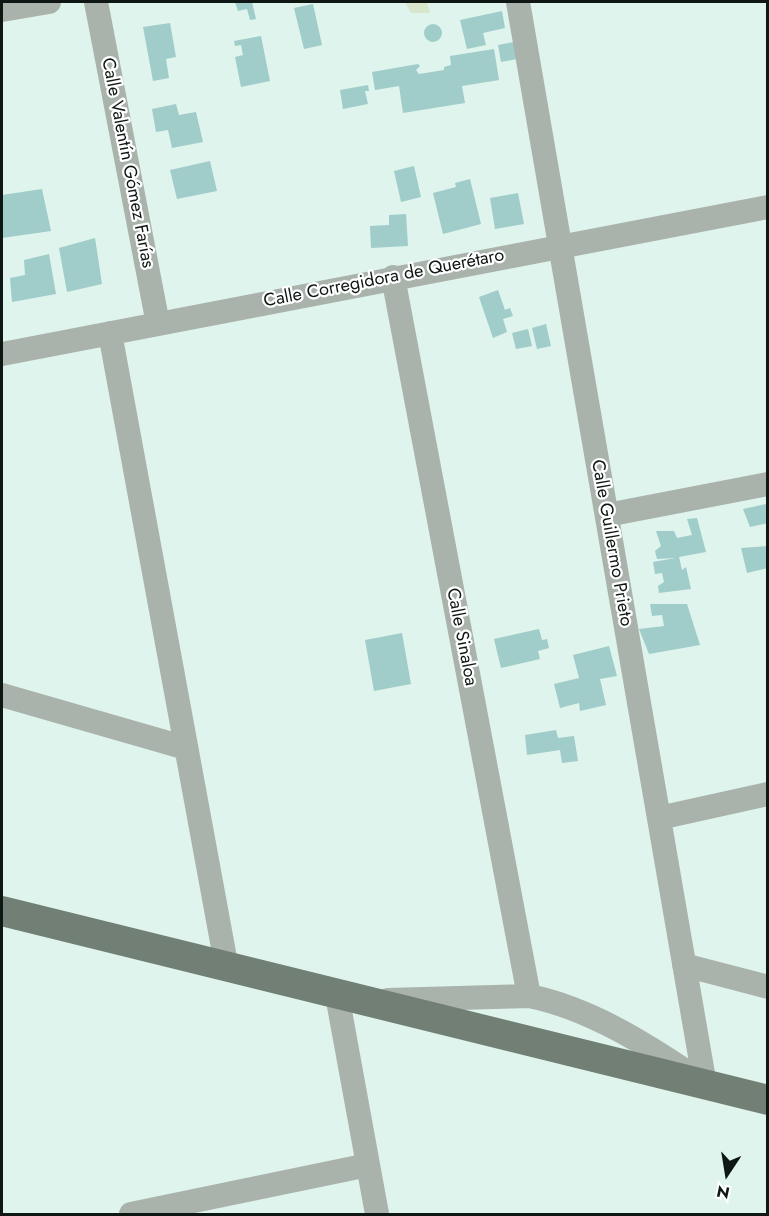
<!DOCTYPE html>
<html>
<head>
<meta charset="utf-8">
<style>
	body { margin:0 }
	#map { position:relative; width:769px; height:1216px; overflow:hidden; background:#def4ec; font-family:Jost,sans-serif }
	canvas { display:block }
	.frame { position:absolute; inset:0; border:3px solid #0f1714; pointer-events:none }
	.north { position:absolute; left:697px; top:1144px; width:60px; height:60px; -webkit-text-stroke:4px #fff; paint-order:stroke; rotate:192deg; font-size:16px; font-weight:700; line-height:24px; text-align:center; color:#0f1714 }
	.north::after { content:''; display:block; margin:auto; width:21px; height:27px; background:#0f1714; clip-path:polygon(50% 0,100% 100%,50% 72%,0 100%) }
</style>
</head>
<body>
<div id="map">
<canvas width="769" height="1216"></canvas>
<div class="frame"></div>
<div class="north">N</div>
</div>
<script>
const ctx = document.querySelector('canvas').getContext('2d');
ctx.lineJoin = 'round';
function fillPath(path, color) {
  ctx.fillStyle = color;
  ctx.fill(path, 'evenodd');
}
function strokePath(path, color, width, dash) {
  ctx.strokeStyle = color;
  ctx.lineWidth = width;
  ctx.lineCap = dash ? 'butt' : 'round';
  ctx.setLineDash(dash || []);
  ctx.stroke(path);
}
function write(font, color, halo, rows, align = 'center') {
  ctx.font = font + ' Jost,sans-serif';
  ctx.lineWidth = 4.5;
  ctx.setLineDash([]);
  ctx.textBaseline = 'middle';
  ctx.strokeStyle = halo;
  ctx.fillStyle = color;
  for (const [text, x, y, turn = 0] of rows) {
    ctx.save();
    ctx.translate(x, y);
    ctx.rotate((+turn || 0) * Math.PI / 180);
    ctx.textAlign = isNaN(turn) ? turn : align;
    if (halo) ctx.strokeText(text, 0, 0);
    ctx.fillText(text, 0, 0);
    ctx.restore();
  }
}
fillPath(new Path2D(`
	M405,2H427L430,13H411Z`), '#d8e7cb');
fillPath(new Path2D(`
	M235,2H252L256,19L250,20L247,9L238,11Z
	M313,4L322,45L304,49L294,8Z
	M502,11L505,28L483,33L486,45L467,49L460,20Z
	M170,23L176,57L166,59L169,78L153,81L143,27Z
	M424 33a9 9 0 1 1 18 0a9 9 0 1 1-18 0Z
	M261,36L270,81L241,87L235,57L243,55L241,45L235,46L234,41Z
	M514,42L517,59L501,62L498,45Z
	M494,49L499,80L462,86L465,103L403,113L399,86L375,90L372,72L418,64L420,66L416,70L419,74L444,70V67L451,65L450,56Z
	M368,85L369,91H365L368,104L343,109L340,90Z
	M176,104L179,115L196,112L203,142L172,148L168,130L156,132L152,109Z
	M210,161L217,191L177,199L170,170Z
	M414,166L421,197L401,202L394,171Z
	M470,179L481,224L443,234L433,193L456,187L455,183Z
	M42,189L51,231L2,238V195Z
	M518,193L524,224L495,229L490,198Z
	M406,214L408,246L371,248L370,226L389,225V215Z
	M95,238L102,284L67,292L59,248Z
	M49,254L56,294L12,302L10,278L25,275L24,260Z
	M498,290L505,310L510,308L513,316L503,319L507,332L493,338L479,297Z
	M546,324L551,346L537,349L532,328Z
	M528,329L532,346L516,349L512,333Z
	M766,504L768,523L750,527L743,509Z
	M697,518L706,552L679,557L682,570L686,567L691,589L659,593L658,586L664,582L662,573L655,574L653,562L676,558L657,559L655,551L661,546L656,531H674L677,538L692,535L687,519Z
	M768,546V568L747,573L741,548Z
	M650,604H687L700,645L649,654L639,629L664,626L662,615L652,616Z
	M539,629L542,640L547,639L549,648L538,651L540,659L501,668L494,639Z
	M402,633L411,684L374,691L365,640Z
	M609,646L617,676L600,679L606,705L580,711L579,703L560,708L554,684L579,678L573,655Z
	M556,730L558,738L574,736L578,761L562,763L560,750L527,755L525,735Z`), '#a0ccca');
strokePath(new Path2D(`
	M96,2L158,324
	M518,2L705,1085
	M2,10L49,2
	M393,277L529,996C589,1008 646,1044 696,1078
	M110,333L227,969
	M2,354L768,207
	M607,515L768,484
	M2,695L186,748
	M659,818L768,794
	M684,965L768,987
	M337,995L377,1214
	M388,1000L529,996
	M131,1214L368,1165`), '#aab2ac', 24);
strokePath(new Path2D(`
	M2,911L768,1100`), '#727f74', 30);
write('18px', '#0f1714', '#fff', [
	["Calle Valentín Gómez Farías",127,163,79],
	["Calle Corregidora de Querétaro",384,279,-11],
	["Calle Guillermo Prieto",611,543,80],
	["Calle Sinaloa",461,637,79]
]);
</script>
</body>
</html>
